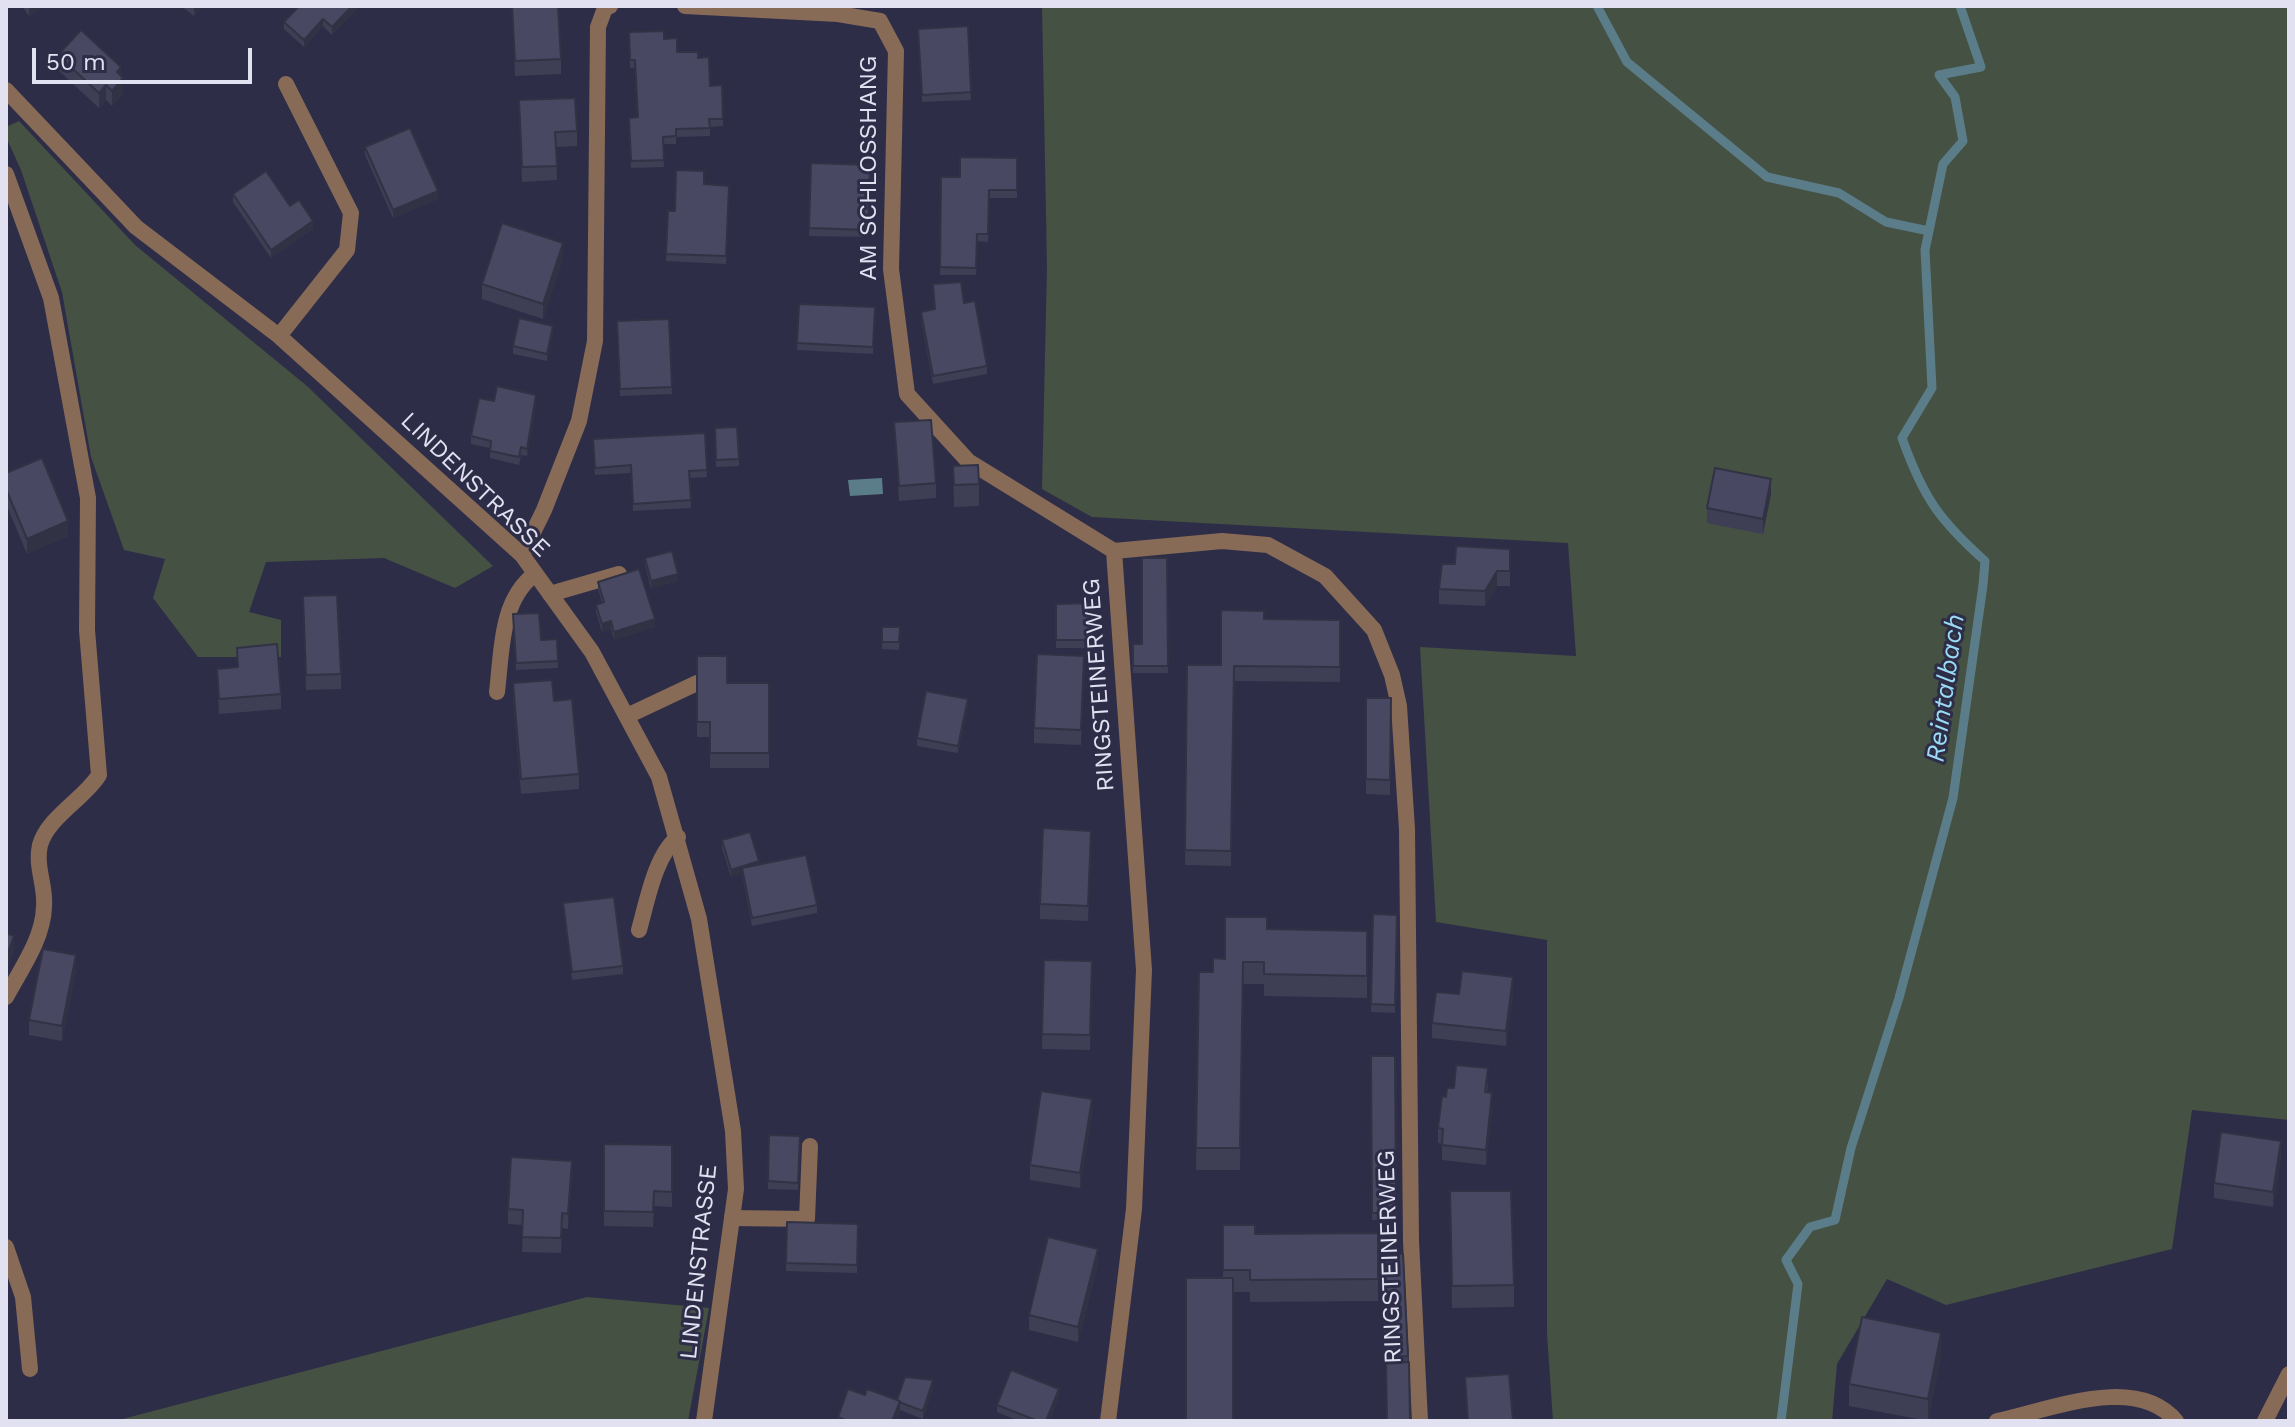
<!DOCTYPE html>
<html>
<head>
<meta charset="utf-8">
<style>
	body { margin:0 }
	#map { position:relative; width:2295px; height:1427px; overflow:hidden; background:#2e2d48; font-family:"Work Sans",sans-serif }
	canvas { display:block }
	.frame { position:absolute; inset:0; border:8px solid #e1e1f2; pointer-events:none }
	.scale { position:absolute; left:32px; top:48px; width:220px; height:36px; box-sizing:border-box; border:4px solid #e1e1f2; border-top:0; padding-left:10px; font-size:24px; line-height:28px; white-space:nowrap; color:#e1e1f2; -webkit-text-stroke:6px #2e2d48; paint-order:stroke }
</style>
</head>
<body>
<div id="map">
<canvas width="2295" height="1427"></canvas>
<div class="frame"></div>
<div class="scale">50 m</div>
</div>
<script>
const ctx = document.querySelector('canvas').getContext('2d');
ctx.lineJoin = 'round';
function fillPath(path, color) {
  ctx.fillStyle = color;
  ctx.fill(path, 'evenodd');
}
function strokePath(path, color, width, dash) {
  ctx.strokeStyle = color;
  ctx.lineWidth = width;
  ctx.lineCap = dash ? 'butt' : 'round';
  ctx.setLineDash(dash || []);
  ctx.stroke(path);
}
function write(font, color, halo, rows, align = 'center') {
  ctx.font = font + ' "Work Sans",sans-serif';
  ctx.lineWidth = 6;
  ctx.setLineDash([]);
  ctx.textBaseline = 'middle';
  ctx.strokeStyle = halo;
  ctx.fillStyle = color;
  for (const [text, x, y, turn = 0] of rows) {
    ctx.save();
    ctx.translate(x, y);
    ctx.rotate((+turn || 0) * Math.PI / 180);
    ctx.textAlign = isNaN(turn) ? turn : align;
    if (halo) ctx.strokeText(text, 0, 0);
    ctx.fillText(text, 0, 0);
    ctx.restore();
  }
}
fillPath(new Path2D(`
	M1042,6H2289V1120L2192,1110L2172,1249L1946,1305L1887,1279L1837,1364L1832,1421H1553L1547,1334V940L1436,922L1420,647L1576,656L1568,543L1092,517L1042,489L1047,267Z
	M19,121L135,245L307,386L493,566L455,588L384,558L266,562L249,612L281,620V657H198L153,598L165,559L124,550L91,457L62,292L21,170L6,137V127Z
	M587,1297L709,1308L688,1421H115Z`), '#455143');
fillPath(new Path2D(`
	M882,478L883,494L850,496L848,480Z`), '#5b7d8a');
strokePath(new Path2D(`
	M1597,6L1627,62L1767,177L1839,193L1886,222L1929,231
	M1781,1421L1798,1284L1786,1260L1810,1227L1835,1220L1851,1148L1899,998L1953,798L1983,585L1985,561C1939,520 1923,497 1902,438L1932,388L1925,250L1943,164L1963,141L1955,97L1939,75L1981,67L1960,6`), '#5b7d8a', 9);
strokePath(new Path2D(`
	M6,174L51,298L88,498L87,630L99,775C84,799 48,817 40,845C35,867 46,886 44,907C43,939 21,969 6,997
	M550,594L619,574
	M497,692C502,651 500,600 535,574
	M627,716L697,683
	M639,930C647,902 655,855 678,837
	M732,1218L807,1219L810,1146
	M6,1247L23,1297L30,1369
	M1997,1421C2050,1410 2136,1373 2176,1421`), '#876b57', 16);
strokePath(new Path2D(`
	M685,6L838,14L880,21L896,51L891,269L907,394L968,461L1114,551
	M6,90L136,227L279,336L522,555L592,652L659,777L699,919L733,1131L736,1189L704,1421
	M279,336L347,250L351,213L286,84
	M1114,551L1222,541L1268,545L1325,576L1374,630L1392,675L1399,706L1407,829L1411,1241L1420,1421
	M522,555L544,510L579,421L595,341L598,27L605,8L610,6
	M1108,1421L1134,1209L1144,970L1114,551
	M2265,1421L2289,1374`), '#876b57', 16);
fillPath(new Path2D(`
	M22,6H44L29,16Z
	M181,6H202L194,16Z
	M299,6H359L332,35L323,26L304,47L284,29V22Z
	M512,6L561,59V74L515,76Z
	M968,26L971,100L922,102L918,29Z
	M629,32L664,39L677,52L698,58L723,119V126L710,127V136L676,137V144H663L664,167L631,168L629,118L637,117L635,68H630Z
	M58,55L121,77L123,93L112,106L106,100L99,108L58,70Z
	M519,100L577,131V146L556,147L557,180L522,182Z
	M365,147L438,199L393,218L365,155Z
	M1017,158V198H989L988,242L977,241L976,275H940L941,177H960Z
	M811,163L870,165L868,237L809,236Z
	M704,184L729,186L726,264L666,261L668,211H675Z
	M233,194L290,206L313,229L271,258L233,202Z
	M563,258L543,319L482,299V284Z
	M933,284L964,303L987,366V374L933,384L921,319V312L934,309Z
	M799,304L875,307L873,354L797,350Z
	M669,319L672,394L620,396L617,321Z
	M553,333L547,361L513,354V346Z
	M494,401L536,403L527,456L521,455L519,465L490,458V448L471,444V436Z
	M894,422L936,483V498L899,501Z
	M737,427L739,466L716,467L715,428Z
	M705,433L707,477L690,478L691,508L633,511L631,473L595,475L593,447Z
	M953,466L979,484V506L954,507Z
	M6,473L68,536L27,554L6,504Z
	M1771,494L1763,534L1707,523V508Z
	M1510,549V586H1497L1485,606L1439,604V589L1455,564Z
	M645,558L678,581L651,589L645,565Z
	M1167,558L1168,673H1133V644H1142Z
	M598,582L655,627L614,640L611,629L602,632L596,612V605L602,603L598,589Z
	M303,596L341,674V689L306,690Z
	M1095,603L1096,648H1056V604Z
	M513,614L541,640L557,639L558,668L516,670Z
	M1264,619L1340,620V682L1234,681L1231,866L1185,865L1187,665H1221Z
	M882,627H900L899,650L882,649Z
	M237,648L281,694V709L219,714L217,669L237,667Z
	M697,656L727,683H769V768H710V737H697Z
	M1084,671L1081,745L1034,743V728Z
	M513,683L554,701L579,774V789L521,794L513,697Z
	M1366,698H1391L1390,795L1366,794Z
	M968,706L958,753L917,746V738Z
	M722,840L759,864L817,905V913L752,926L742,874L731,877L722,848Z
	M1091,845L1088,921L1040,919V904Z
	M563,903L623,966V974L572,980Z
	M1373,914L1397,915L1395,1013L1371,1012Z
	M1267,929L1367,931V998L1264,996V984H1243L1240,1170H1196L1199,972H1213L1225,959Z
	M1044,960L1092,961L1090,1050L1042,1049Z
	M76,970L62,1041L29,1035V1020Z
	M1513,992L1506,1046L1432,1038V1023L1459,994Z
	M1371,1056H1395L1396,1220H1372Z
	M1488,1083L1487,1092L1492,1108L1486,1165L1442,1160V1144L1438,1143V1128L1446,1097L1454,1088Z
	M1092,1114L1080,1188L1030,1180V1165Z
	M800,1136L798,1190L768,1189V1181Z
	M604,1144L672,1145V1207L654,1206L653,1227L604,1226Z
	M2281,1156L2273,1207L2214,1198V1183Z
	M572,1176L568,1229L562,1228L561,1253L522,1252L523,1225L508,1224V1209Z
	M1450,1191L1514,1285V1307L1452,1308Z
	M787,1222L858,1224L857,1273L786,1271Z
	M1223,1225L1255,1234L1378,1233V1301L1250,1302V1292H1233L1223,1278Z
	M1380,1254H1403L1408,1362L1385,1365Z
	M1098,1264L1078,1342L1029,1330V1315Z
	M1941,1355L1928,1421L1849,1406V1384Z
	M933,1388L923,1419L900,1410L898,1421H838V1417L865,1395L897,1400Z
	M1059,1396L1049,1421H1019L997,1412V1405Z`), '#3e3e54');
fillPath(new Path2D(`
	M29,6H44L29,16Z
	M194,6H202L194,16Z
	M352,6H359L332,35V27Z
	M323,19V26L304,47V40Z
	M121,67L123,93L112,106V91L117,72Z
	M106,85V100L99,108V93Z
	M438,191V199L393,218V210Z
	M313,221V229L271,258V250Z
	M563,243V258L543,319V304Z
	M553,326V333L547,361V354Z
	M536,395V403L527,456V449Z
	M1771,479V494L1763,534V519Z
	M68,521V536L27,554V539Z
	M1497,571V586L1485,606V591Z
	M678,574V581L651,589V581Z
	M655,619V627L614,640V632Z
	M611,621V629L602,632V624Z
	M968,699V706L958,753V746Z
	M759,861V869L742,868V874L731,877V870Z
	M14,936V950L6,973V958Z
	M76,955V970L62,1041V1026Z
	M1513,977V992L1506,1046V1031Z
	M1492,1093V1108L1486,1165V1150Z
	M1092,1099V1114L1080,1188V1173Z
	M2281,1141V1156L2273,1207V1192Z
	M572,1161V1176L568,1229V1214Z
	M1098,1249V1264L1078,1342V1327Z
	M1941,1333V1355L1928,1421V1399Z
	M933,1380V1388L923,1419V1411Z
	M1059,1389V1396L1049,1421H1046Z
	M900,1401V1416L898,1421H892Z`), '#323245');
const building = new Path2D(`
	M299,6H352L332,27L323,19L304,40L284,22Z
	M512,6H558L561,59L515,61Z
	M968,26L971,92L922,95L918,29Z
	M81,30L121,67L117,72L123,78L112,91L106,85L99,93L58,55Z
	M664,31V39L677,38V52H698V58L709,57L710,86L722,85L723,119H709L710,128L676,129V136L663,137L664,160L631,161L629,118L638,117L635,60H630L629,32Z
	M575,98L577,131L555,132L557,166L522,167L519,100Z
	M410,128L438,191L393,210L365,147Z
	M960,157L1017,158V190H989L988,234H977L976,268L940,267L941,177H960Z
	M811,163L870,165L868,230L809,228Z
	M676,170L704,171V184L729,186L726,256L666,254L668,211H675Z
	M266,171L290,206L299,200L313,221L271,250L233,194Z
	M502,223L563,243L543,304L482,284Z
	M961,282L964,303L975,301L987,366L933,376L921,312L935,309L933,284Z
	M799,304L875,307L873,347L797,343Z
	M519,318L553,326L547,354L513,346Z
	M669,319L672,387L620,389L617,321Z
	M497,386L536,395L527,449L521,447L519,457L490,451L491,441L471,436L479,398L494,401Z
	M931,420L936,483L899,486L894,422Z
	M737,427L739,459L716,460L715,428Z
	M705,433L707,470L689,471L691,500L633,504L631,465L595,468L593,439Z
	M42,458L68,521L27,539L6,489V473Z
	M978,465L979,484L954,485L953,466Z
	M1715,468L1771,479L1763,519L1707,508Z
	M1456,546L1510,549V571H1497L1485,591L1439,589L1442,564H1455Z
	M672,551L678,574L651,581L645,558Z
	M1142,558H1167L1168,666H1133V644H1142Z
	M639,569L655,619L614,632L611,621L602,624L596,605L604,602L598,582Z
	M337,595L341,674L306,675L303,596Z
	M1095,603L1096,640H1056V604Z
	M1221,610L1264,611V619L1340,620V667L1234,666L1231,851L1185,850L1187,665H1221Z
	M539,613L541,640L557,639L558,661L516,663L513,614Z
	M882,627H900L899,642H882Z
	M277,644L281,694L219,699L217,669L238,667L237,648Z
	M1037,654L1084,656L1081,730L1034,728Z
	M697,656H727V683H769V753H710V722H697Z
	M552,680L554,701L572,699L579,774L521,779L513,683Z
	M926,691L968,699L958,746L917,738Z
	M1366,698H1391L1390,780L1366,779Z
	M1043,828L1091,831L1088,906L1040,904Z
	M750,832L759,861L731,870L722,840Z
	M806,855L817,905L752,918L742,868Z
	M614,897L623,966L572,972L563,903Z
	M1373,914L1397,915L1395,1005L1371,1004Z
	M1225,917H1267V929L1367,931V976L1264,974V962H1243L1240,1148H1196L1199,972H1213V958L1225,959Z
	M6,933L14,936L6,958Z
	M43,949L76,955L62,1026L29,1020Z
	M1044,960L1092,961L1090,1035L1042,1034Z
	M1462,971L1513,977L1506,1031L1432,1023L1436,992L1459,994Z
	M1371,1056H1395L1396,1213H1372Z
	M1456,1065L1488,1068L1485,1092L1492,1093L1486,1150L1442,1145L1443,1129L1438,1128L1442,1096L1446,1097L1447,1088H1454Z
	M1041,1091L1092,1099L1080,1173L1030,1165Z
	M2221,1132L2281,1141L2273,1192L2214,1183Z
	M769,1135L800,1136L798,1183L768,1181Z
	M604,1144L672,1145V1192L654,1191L653,1212L604,1211Z
	M511,1157L572,1161L568,1214L562,1213L561,1238L522,1237L523,1210L508,1209Z
	M1450,1191H1511L1514,1285L1452,1286Z
	M787,1222L858,1224L857,1265L786,1263Z
	M1223,1225H1255V1234L1378,1233V1279L1250,1280V1270H1223Z
	M1048,1237L1098,1249L1078,1327L1029,1315Z
	M1380,1254H1403L1408,1356L1385,1357Z
	M1186,1278H1233V1421H1186Z
	M1862,1317L1941,1333L1928,1399L1849,1384Z
	M1409,1362L1410,1421H1387L1386,1363Z
	M1011,1370L1059,1389L1046,1421H1038L997,1405Z
	M1509,1374L1513,1421H1468L1465,1377Z
	M905,1377L933,1380L923,1411L899,1402L900,1401L897,1400Z
	M848,1389L865,1395L867,1389L900,1401L892,1421H848L838,1417Z`);
fillPath(building, '#484862');
strokePath(building, '#323245', 2);
write('24px', '#e1e1f2', '#2e2d48', [
	["AM SCHLOSSHANG",869,168,-90],
	["LINDENSTRASSE",475,485,44],
	["RINGSTEINERWEG",1099,685,-94],
	["RINGSTEINERWEG",1390,1257,-92],
	["LINDENSTRASSE",699,1262,-84]
]);
write('italic 26px', '#9adbf3', '#2e2d48', [
	["Reintalbach",1946,688,-82]
]);
</script>
</body>
</html>
